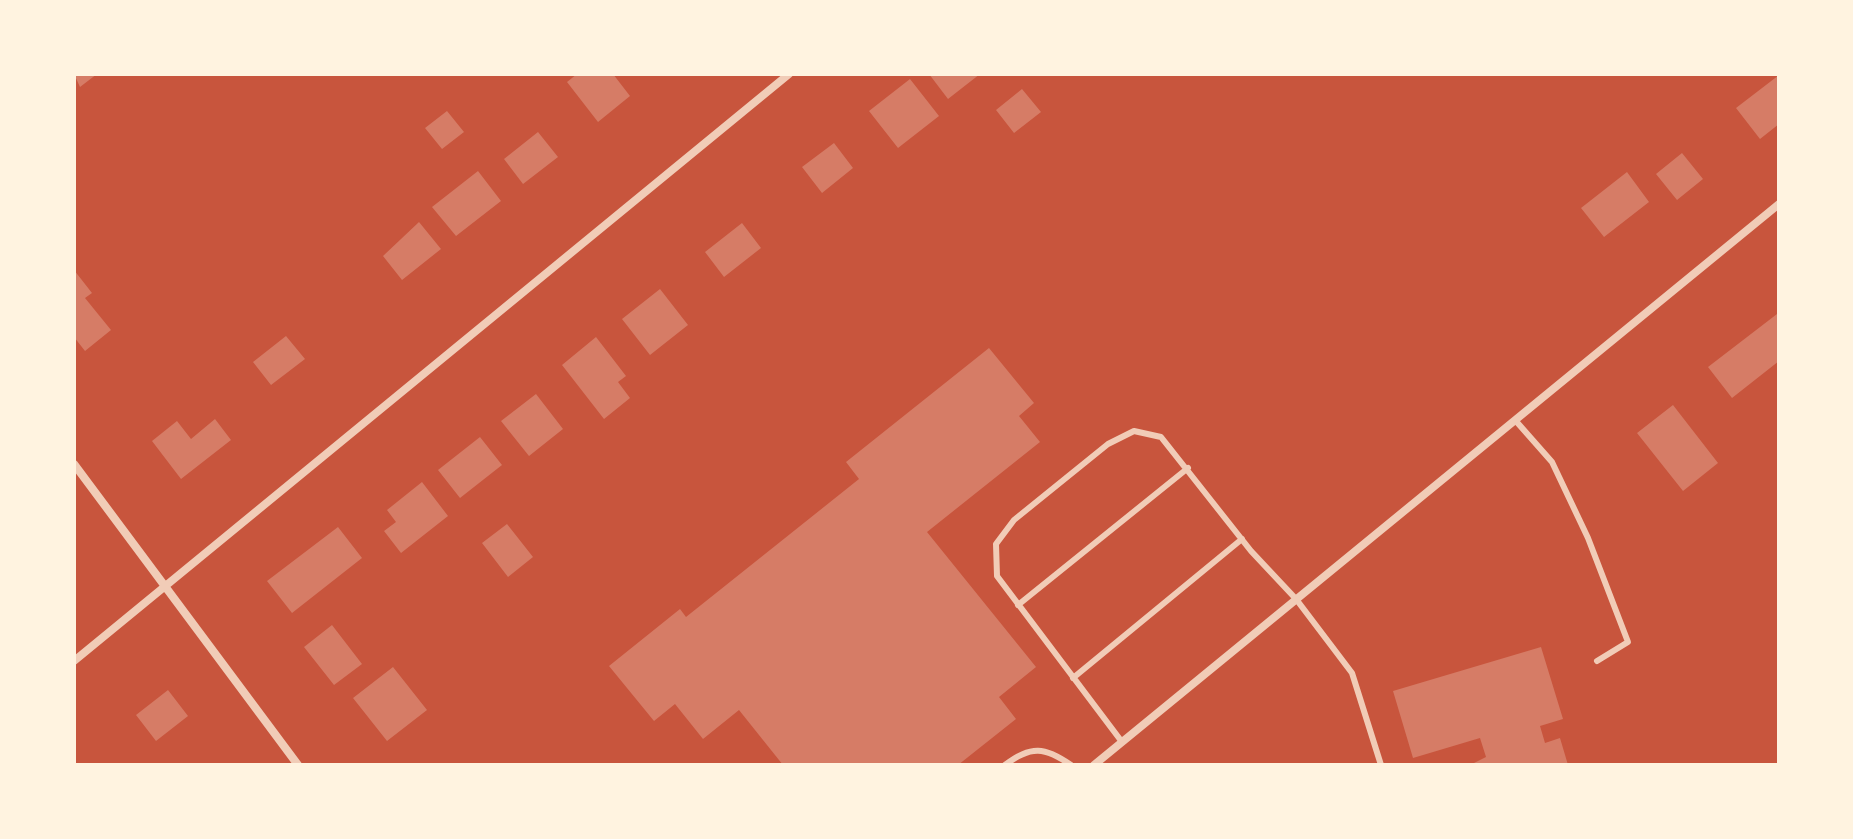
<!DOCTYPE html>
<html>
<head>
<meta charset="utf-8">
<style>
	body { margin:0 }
	#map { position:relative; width:1853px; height:839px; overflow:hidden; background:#c8553d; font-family:"DM Sans",sans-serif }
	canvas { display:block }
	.frame { position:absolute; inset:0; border:76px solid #fff3e0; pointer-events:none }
</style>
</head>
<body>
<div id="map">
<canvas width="1853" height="839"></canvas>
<div class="frame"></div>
</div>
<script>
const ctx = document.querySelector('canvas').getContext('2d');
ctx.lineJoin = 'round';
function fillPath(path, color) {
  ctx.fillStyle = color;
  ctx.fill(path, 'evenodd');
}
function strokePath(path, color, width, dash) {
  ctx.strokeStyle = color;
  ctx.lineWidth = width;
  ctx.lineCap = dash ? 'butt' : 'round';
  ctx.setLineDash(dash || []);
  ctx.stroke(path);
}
fillPath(new Path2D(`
	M74,74H97L80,87Z
	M577,74H613L630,96L598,122L567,82Z
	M929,74H980L948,99Z
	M1779,75V124L1760,139L1736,108Z
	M910,79L939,116L898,148L869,111Z
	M1022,89L1041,112L1014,133L996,110Z
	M447,111L464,132L442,149L425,128Z
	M538,132L558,157L523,184L504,159Z
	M834,143L853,168L822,193L802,167Z
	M1682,153L1703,179L1677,200L1656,174Z
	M478,171L501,201L456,236L432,207Z
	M1627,172L1649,202L1604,237L1581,208Z
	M419,222L441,249L402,280L383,256Z
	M742,223L761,248L724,277L705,252Z
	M74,270L92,293L85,298L111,330L85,351L74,337Z
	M660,289L688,325L650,355L622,319Z
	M1777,314L1779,361L1732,398L1708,367Z
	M286,336L305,359L271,385L253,362Z
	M596,337L626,376L618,382L630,398L604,419L562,365Z
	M989,348L1034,403L1019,416L1040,442L927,532L1036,667L999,697L1016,719L958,765H783L739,710L703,739L675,704L654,721L609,666L680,609L686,617L859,479L846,462Z
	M536,394L563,429L529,456L501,421Z
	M1673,405L1718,463L1683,491L1637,433Z
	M215,419L231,440L181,479L152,441L177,421L191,439Z
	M480,437L502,465L460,498L438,470Z
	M422,482L448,516L401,553L384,531L396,522L387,510Z
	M507,524L533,557L508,577L482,543Z
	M338,527L362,558L292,613L267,581Z
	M332,625L362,664L334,685L304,647Z
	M1541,647L1563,719L1540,726L1545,743L1560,738L1568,765H1470L1486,757L1480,738L1413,758L1393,691Z
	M393,667L427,710L387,741L353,698Z
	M168,690L188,716L156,741L136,715Z`), '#d67c66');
strokePath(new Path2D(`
	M1515,420L1552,462L1588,538L1628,642L1597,661
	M1018,605L1188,468
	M1073,678L1242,539
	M1122,742L997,576L996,544L1014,520L1108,444L1134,431L1161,437L1251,551L1296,599L1352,673L1381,765
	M1005,765C1031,745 1045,747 1071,765`), '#f1ccb7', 6);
strokePath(new Path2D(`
	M74,464L298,765
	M74,661L789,74
	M1094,765L1779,204`), '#f1ccb7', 8);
</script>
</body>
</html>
